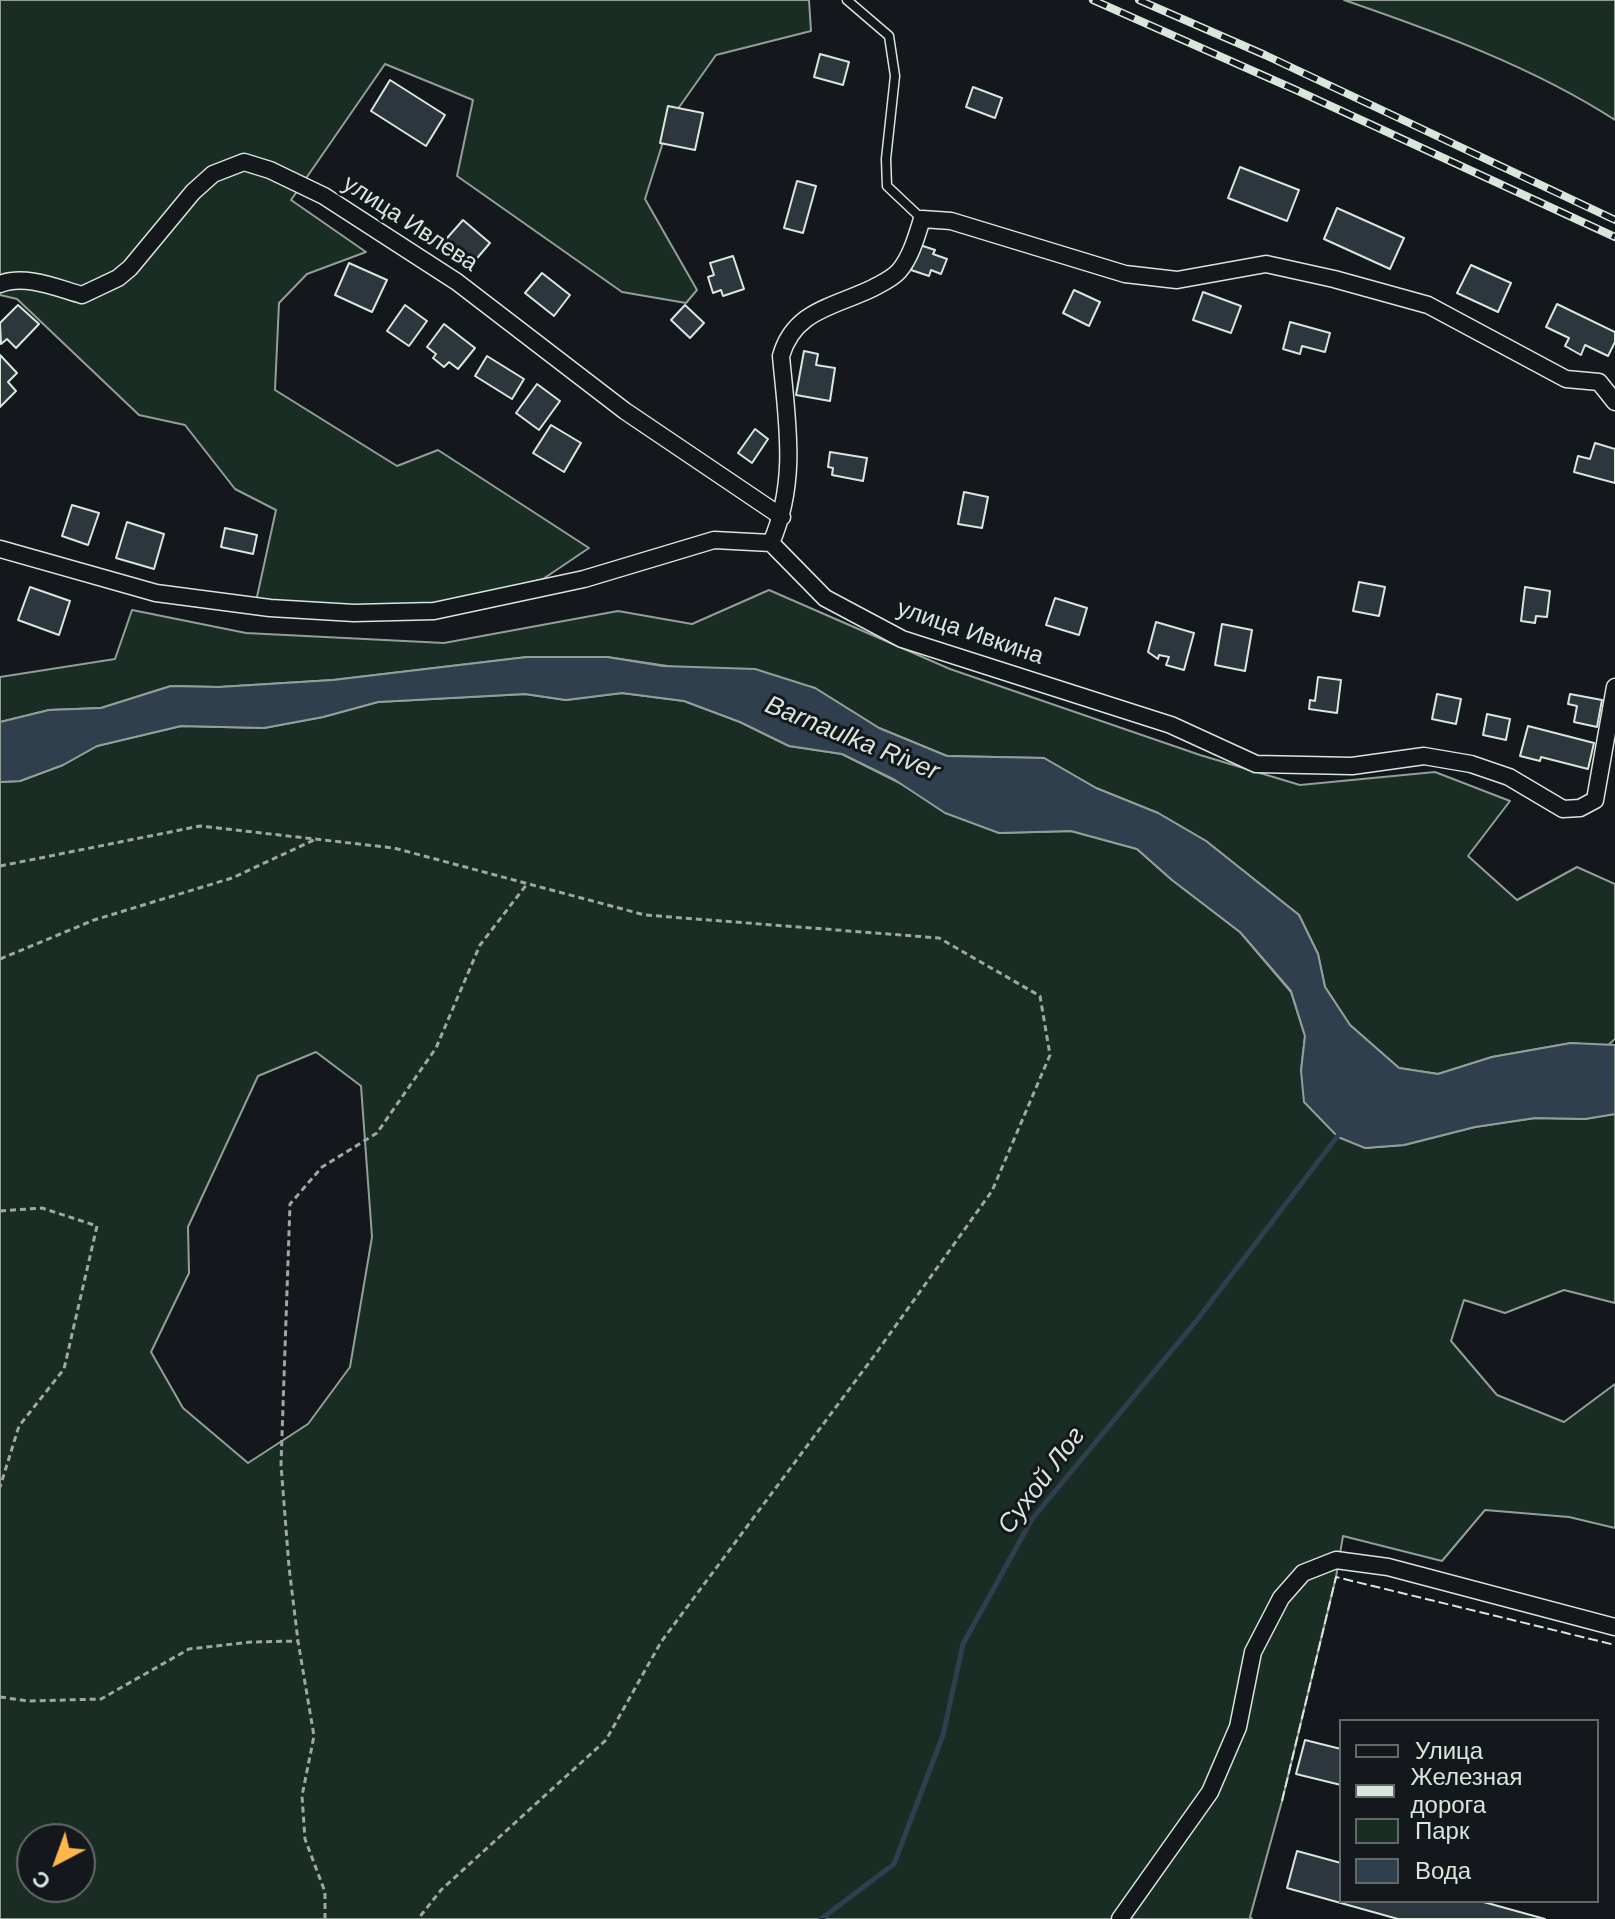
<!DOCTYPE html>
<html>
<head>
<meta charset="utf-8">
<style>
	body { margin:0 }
	#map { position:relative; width:1615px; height:1919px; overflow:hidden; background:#14181c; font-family:Helvetica,sans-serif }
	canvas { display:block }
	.legend { position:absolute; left:1339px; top:1719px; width:260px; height:184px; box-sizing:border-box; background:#14181c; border:2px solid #626a69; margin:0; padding:10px 14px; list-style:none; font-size:24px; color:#d8e6dc }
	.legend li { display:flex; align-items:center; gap:16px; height:40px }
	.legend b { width:40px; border:2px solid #626a69 }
	.north { position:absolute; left:16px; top:1823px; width:80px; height:80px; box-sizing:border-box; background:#14181c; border:2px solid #626a69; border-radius:50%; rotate:221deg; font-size:22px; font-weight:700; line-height:32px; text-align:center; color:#d8e6dc }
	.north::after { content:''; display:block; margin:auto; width:28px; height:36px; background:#ffb74d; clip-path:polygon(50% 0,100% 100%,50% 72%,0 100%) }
</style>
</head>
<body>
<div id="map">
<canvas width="1615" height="1919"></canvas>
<ul class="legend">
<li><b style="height:10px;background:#14181c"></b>Улица</li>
<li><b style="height:10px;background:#d8e6dc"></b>Железная дорога</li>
<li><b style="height:22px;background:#1a2d24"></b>Парк</li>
<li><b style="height:22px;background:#2f3f4d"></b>Вода</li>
</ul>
<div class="north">С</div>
</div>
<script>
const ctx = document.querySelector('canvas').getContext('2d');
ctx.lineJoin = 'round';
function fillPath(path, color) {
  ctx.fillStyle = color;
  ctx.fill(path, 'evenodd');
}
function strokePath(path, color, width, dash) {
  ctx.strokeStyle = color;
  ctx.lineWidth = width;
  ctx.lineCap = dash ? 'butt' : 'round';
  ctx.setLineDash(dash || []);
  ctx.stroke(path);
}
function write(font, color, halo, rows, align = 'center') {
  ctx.font = font + ' Helvetica,sans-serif';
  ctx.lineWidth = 6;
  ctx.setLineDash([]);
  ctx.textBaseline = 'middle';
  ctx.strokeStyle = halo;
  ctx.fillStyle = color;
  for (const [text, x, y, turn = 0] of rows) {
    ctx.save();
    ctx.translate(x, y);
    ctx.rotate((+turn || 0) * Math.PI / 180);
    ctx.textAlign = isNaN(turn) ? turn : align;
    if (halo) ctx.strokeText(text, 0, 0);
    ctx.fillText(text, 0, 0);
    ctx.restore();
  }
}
const green = new Path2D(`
	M0,0H809L811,31L716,55L670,120L645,199L697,290L686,303L622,292L457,176L473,100L385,64L291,200L366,252L307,274L279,303L275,390L397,466L438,450L589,548L543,579L418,612L255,606L276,510L235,489L185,425L139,415L17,299L0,295Z
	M1344,0H1615V120C1533,67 1437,32 1344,0Z
	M769,590L950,669L1200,755L1300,785L1435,772L1510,801L1468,856L1517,900L1577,867L1615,884V1039L1607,1046L1571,1043L1492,1057L1438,1074L1399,1068L1350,1025L1325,987L1318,954L1299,915L1206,841L1158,813L1096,788L1044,758L947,756L879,728L815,688L607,657H527L333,680L219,687L171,686L101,708L49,710L0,722V677L115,659L132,610L246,633L444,643L618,611L692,624Z
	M622,693L684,701L740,722L789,746L842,754L999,833L1071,831L1137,849L1172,880L1240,932L1291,992L1305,1036L1301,1071L1365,1148L1404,1145L1475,1127L1535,1118L1585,1119L1615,1114V1303L1564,1290L1505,1313L1464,1300L1451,1341L1497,1395L1564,1422L1615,1384V1528L1569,1517L1485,1510L1442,1561L1343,1536L1336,1577L1282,1801L1250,1917L1252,1919H0V782L20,781L63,765L97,746L181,726L264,728L323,717L378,702L525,694L566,700ZM316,1052L361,1086L372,1237L350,1367L308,1424L248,1463L183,1408L151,1352L189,1273L188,1227L258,1076ZM32,1839H80V1887H32Z`);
fillPath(green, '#1a2d24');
strokePath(green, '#939e99', 2);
const water = new Path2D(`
	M527,657H607L663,666L755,669L815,688L879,728L947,756L1044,758L1096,788L1158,813L1206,841L1299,915L1318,954L1325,987L1350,1025L1399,1068L1438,1074L1492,1057L1571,1043L1615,1045V1114L1585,1119L1535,1118L1475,1127L1404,1145L1365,1148L1338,1137L1304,1102L1301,1071L1305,1036L1291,991L1240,932L1172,880L1137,849L1071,831L999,833L945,813L895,780L842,754L789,746L740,722L684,701L622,693L566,700L525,694L378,702L323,717L264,728L181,726L97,746L63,765L20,781L0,782V722L49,710L101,708L171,686L219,687L333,680Z`);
fillPath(water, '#2f3f4d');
strokePath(water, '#939e99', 2);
strokePath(new Path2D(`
	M821,1919L894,1864L943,1735L963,1644L1032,1519L1197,1320L1340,1133`), '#2f3f4d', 5);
const building = new Path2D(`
	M820,54L849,62L843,85L814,77Z
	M390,80L445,115L426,146L371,111Z
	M973,87L1002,98L995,118L966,107Z
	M668,106L703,113L695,150L660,143Z
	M1240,167L1299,190L1287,221L1228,198Z
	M797,181L816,186L803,233L784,228Z
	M1337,208L1404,238L1390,269L1324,239Z
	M463,220L490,243L467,270L440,246Z
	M920,245L935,250L933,254L947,259L941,274L931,270L929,276L911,270Z
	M733,256L744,289L723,296L721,290L713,293L708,277L714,275L710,263Z
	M349,263L387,280L372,312L335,295Z
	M1471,265L1511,283L1498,312L1457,293Z
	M542,273L570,295L554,316L525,293Z
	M1074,290L1100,302L1089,326L1063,313Z
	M1203,292L1241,306L1231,333L1193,320Z
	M1557,304L1615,332V342L1608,356L1585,345L1581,355L1565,346L1569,338L1546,327Z
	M18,305L39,324L16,348L7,339L1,344L0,323Z
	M405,305L427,321L409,346L387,331Z
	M685,305L704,323L690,338L671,320Z
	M1290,322L1330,333L1325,352L1302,346L1300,354L1283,349Z
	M444,324L475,348L458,369L449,362L444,367L433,358L436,354L427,347Z
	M804,351L818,354L816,365L835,368L830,401L796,395Z
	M0,355L17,373L8,382L16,391L0,407Z
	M487,356L524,379L512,399L475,376Z
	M537,384L560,401L539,430L516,413Z
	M551,425L581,443L564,472L533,453Z
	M755,429L768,439L752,463L738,453Z
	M1595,443L1615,449V483L1574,472L1578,456L1590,459Z
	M830,452L867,458L863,481L832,475L833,468L828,467Z
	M964,492L988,497L982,528L958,524Z
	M72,505L99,513L88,545L62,536Z
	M127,522L164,534L154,569L116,558Z
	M225,528L257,535L253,554L221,547Z
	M1359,582L1385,587L1379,616L1353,611Z
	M30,587L70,601L59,635L18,620Z
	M1525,587L1550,591L1547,617L1536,616L1535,623L1521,621Z
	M1055,598L1087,608L1079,635L1046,625Z
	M1156,622L1194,633L1184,670L1166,665L1169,657L1159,655L1158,659L1148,652Z
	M1222,624L1252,630L1245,671L1215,665Z
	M1318,677L1341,680L1337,713L1309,709L1310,700L1315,701Z
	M1437,694L1461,699L1456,724L1432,719Z
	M1570,694L1602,700L1597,727L1574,722L1577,706L1568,704Z
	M1487,714L1510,719L1506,740L1483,735Z
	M1528,726L1594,743L1588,769L1541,757L1540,761L1520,756Z
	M1305,1740L1341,1749V1785L1296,1774Z
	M1297,1851L1341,1863V1901H1480L1545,1919H1398L1287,1888Z`);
fillPath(building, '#2c363c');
strokePath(building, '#d8e6dc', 2);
const lane = new Path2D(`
	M847,0L889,36L895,76L886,159L887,186L922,219`);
const street = new Path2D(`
	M0,284C25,274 57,288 82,295L118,278L130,268L193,192L213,174L244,162L270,170L324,196L457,282L625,411L782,517
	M771,543C798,481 787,422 781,356C794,310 834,307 873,288C882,283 892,279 899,271C911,257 917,235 922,219L951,221L1125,274L1177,280L1266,264L1334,279L1428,305L1566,379L1599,382L1615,402
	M771,543L825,598L902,639L1171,725L1256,764L1352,766L1424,756L1471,764L1509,777L1563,809L1580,808L1595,800L1615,687
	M0,549L156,593L270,608L354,613L434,611L584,579L714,540L771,543
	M1120,1919L1210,1792L1238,1727L1253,1652L1281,1598L1303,1573L1336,1560L1388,1567L1615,1627`);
strokePath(lane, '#d8e6dc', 11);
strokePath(street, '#d8e6dc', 19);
strokePath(new Path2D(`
	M0,866L200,826L394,848L645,915L939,938L1040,996L1050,1055L992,1191L874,1356L661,1642L606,1740L441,1890L418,1919
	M0,959L94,920L232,878L314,840
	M0,1211L42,1208L97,1226L64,1369L19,1426L0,1487
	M0,1697L28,1701L101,1699L189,1649L251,1642L298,1641
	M325,1919V1892L305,1839L302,1796L314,1736L298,1641L289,1567L281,1465L290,1204L322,1167L377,1133L436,1048L480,945L527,884`), '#9da8a2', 3, [6, 4]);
strokePath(lane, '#14181c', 8);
strokePath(street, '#14181c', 16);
const rail = new Path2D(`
	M1093,0L1296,90L1615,237
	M1139,0L1265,55L1615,220`);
strokePath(rail, '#d8e6dc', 8);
strokePath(rail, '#14181c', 5, [15]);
strokePath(new Path2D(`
	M1282,1801L1336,1577L1615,1645`), '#d8e6dc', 2, [10, 4]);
write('24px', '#d8e6dc', '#14181c', [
	["улица Ивлева",410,224,33],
	["улица Ивкина",970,633,19]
]);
write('italic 26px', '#d8e6dc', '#14181c', [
	["Barnaulka River",852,739,22],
	["Сухой Лог",1042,1481,-53]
]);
</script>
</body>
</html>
